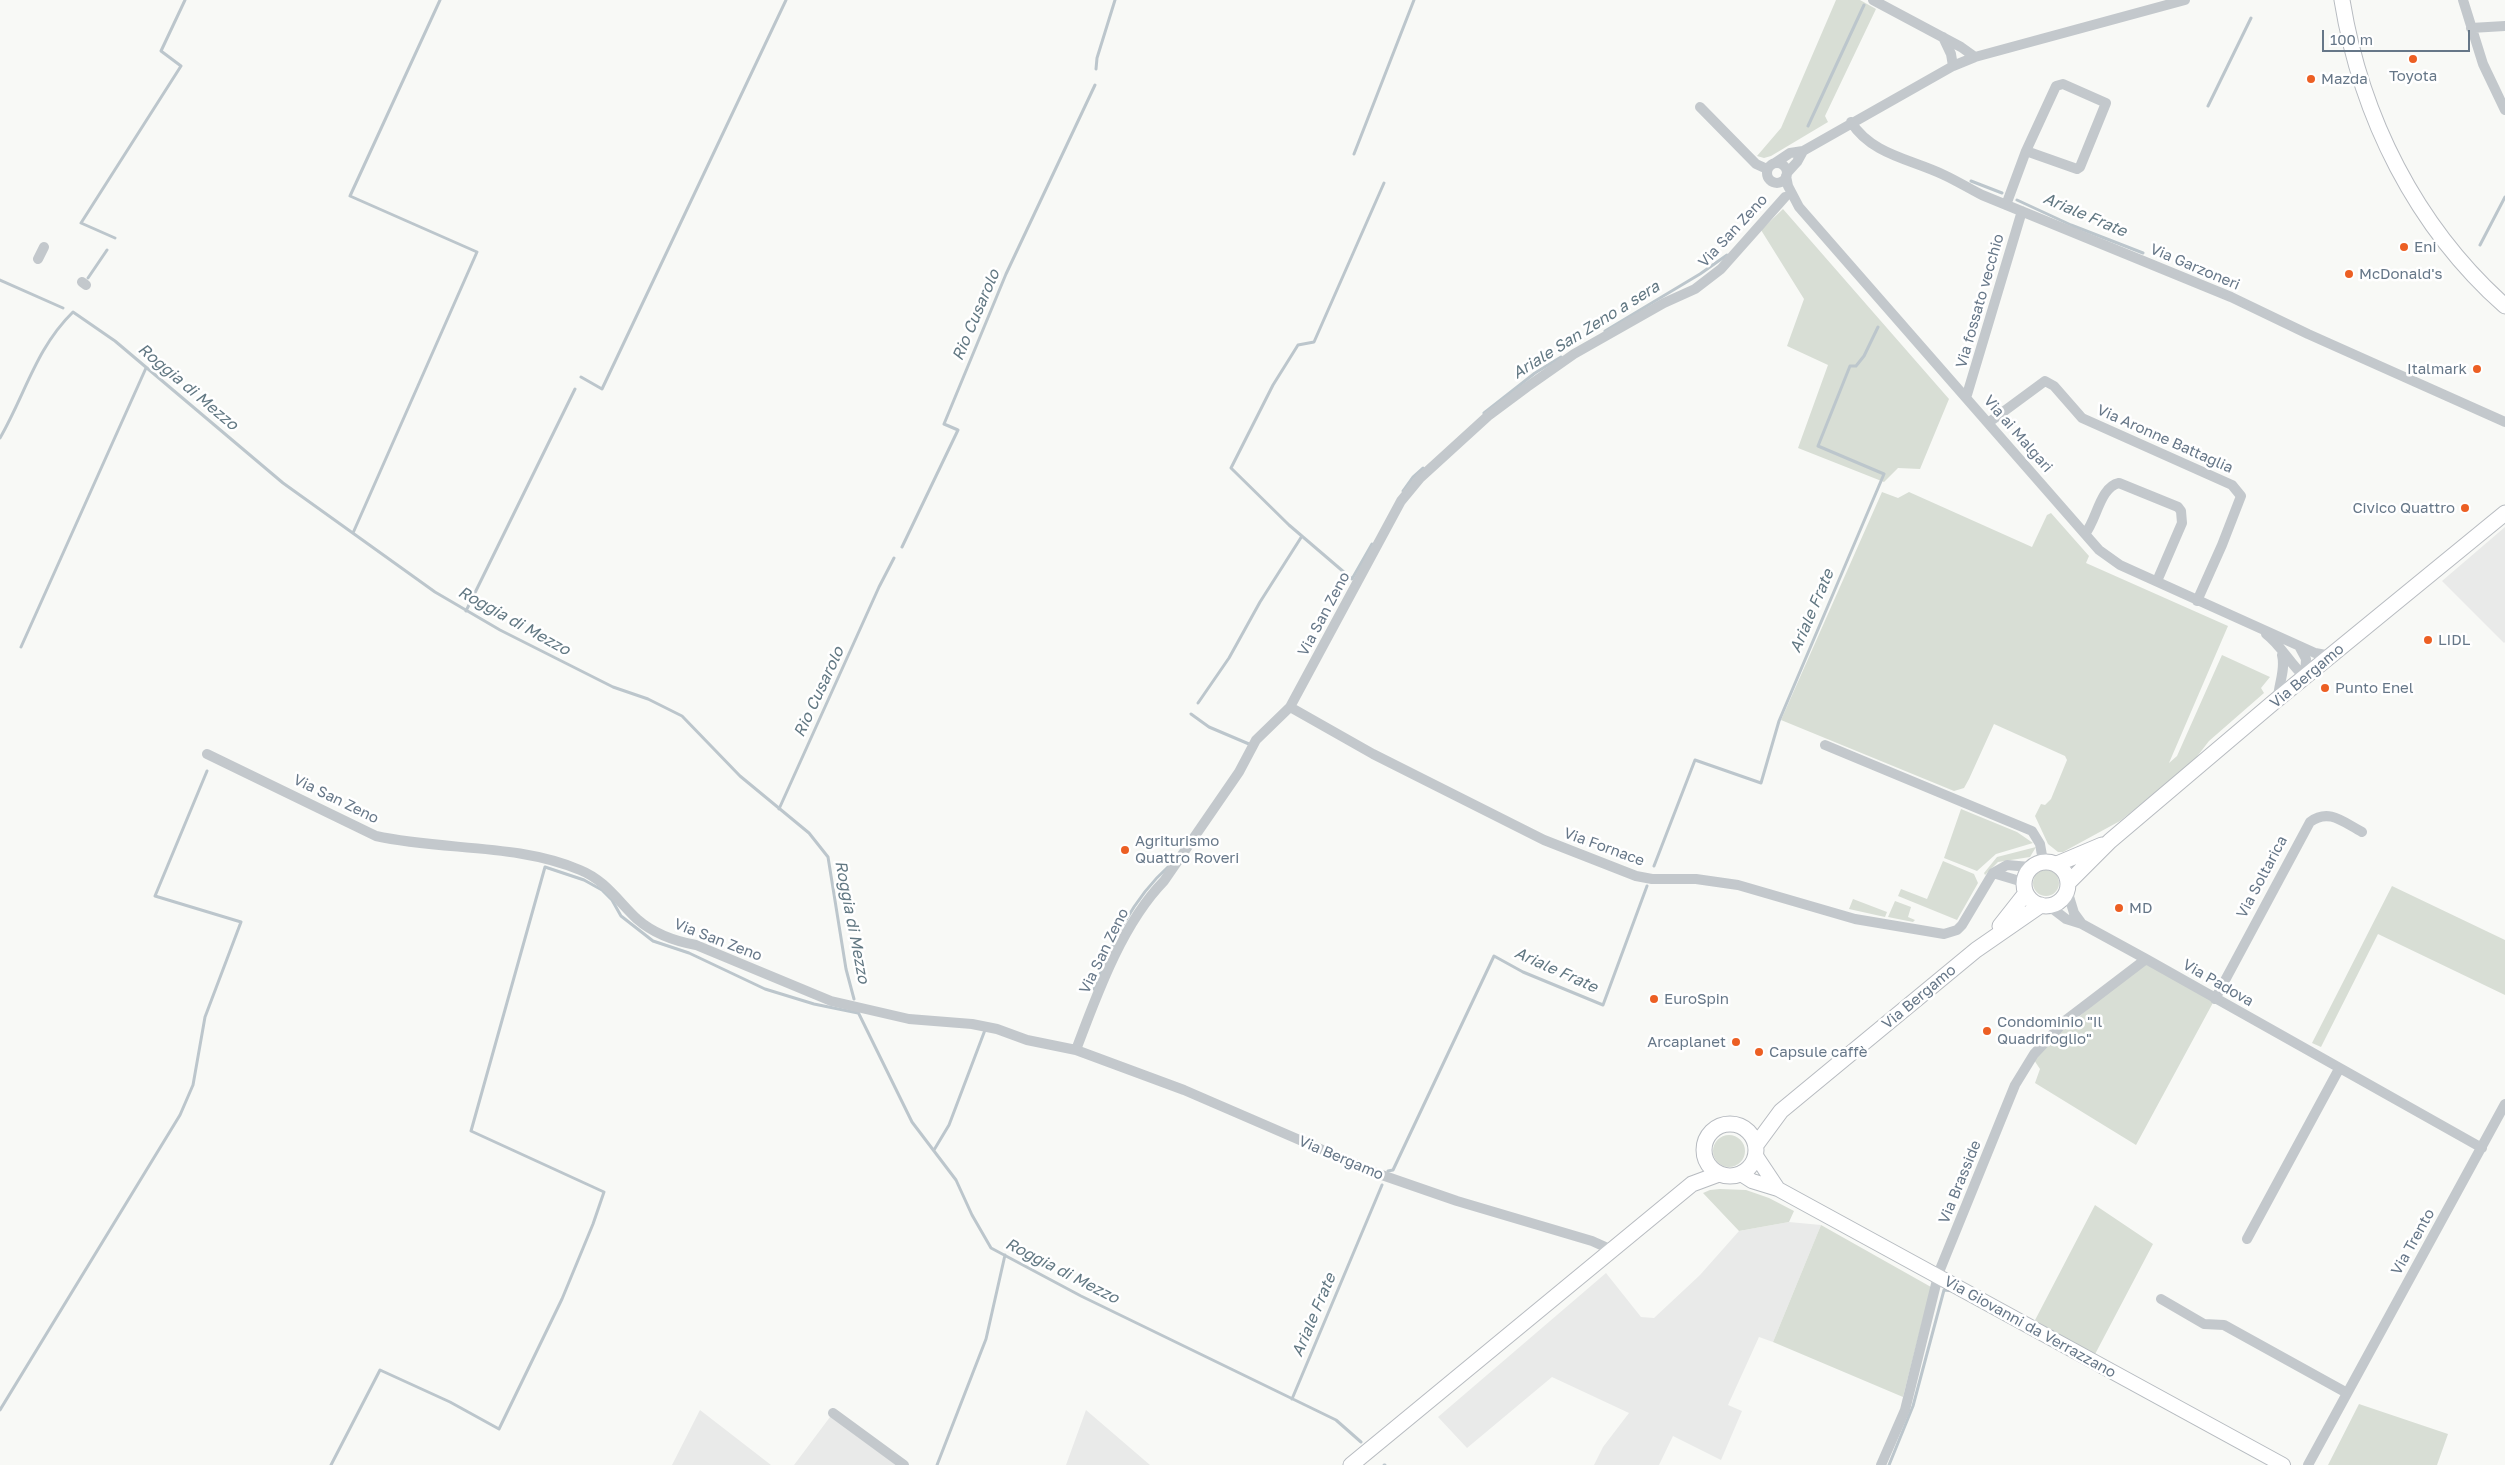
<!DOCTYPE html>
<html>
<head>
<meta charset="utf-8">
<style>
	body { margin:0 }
	#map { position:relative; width:2505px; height:1465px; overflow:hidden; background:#f8f9f6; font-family:"Golos Text",sans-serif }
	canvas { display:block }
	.scale { position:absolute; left:2322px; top:30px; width:148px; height:22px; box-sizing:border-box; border:2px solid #678; border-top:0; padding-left:6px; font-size:15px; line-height:18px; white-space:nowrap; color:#678; -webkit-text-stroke:4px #fff; paint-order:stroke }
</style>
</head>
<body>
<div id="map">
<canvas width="2505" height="1465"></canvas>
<div class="scale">100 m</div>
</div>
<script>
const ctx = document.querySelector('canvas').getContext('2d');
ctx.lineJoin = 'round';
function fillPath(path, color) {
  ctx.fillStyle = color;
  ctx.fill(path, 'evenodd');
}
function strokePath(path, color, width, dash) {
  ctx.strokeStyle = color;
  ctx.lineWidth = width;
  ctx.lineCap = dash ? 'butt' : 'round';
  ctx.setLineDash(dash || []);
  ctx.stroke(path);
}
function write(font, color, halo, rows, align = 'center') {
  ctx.font = font + ' "Golos Text",sans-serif';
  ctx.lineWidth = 5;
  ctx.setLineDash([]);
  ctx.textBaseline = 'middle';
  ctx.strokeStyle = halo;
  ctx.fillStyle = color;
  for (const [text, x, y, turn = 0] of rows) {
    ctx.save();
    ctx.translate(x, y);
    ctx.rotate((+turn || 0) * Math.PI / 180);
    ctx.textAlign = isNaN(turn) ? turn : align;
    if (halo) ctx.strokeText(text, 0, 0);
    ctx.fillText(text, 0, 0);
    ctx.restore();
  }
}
fillPath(new Path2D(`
	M2505,527V642L2504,643L2442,581Z
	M1789,1222L1821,1225L1773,1342L1759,1337L1728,1405L1742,1411L1721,1460L1673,1436L1659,1465H1594L1603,1447L1629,1413L1552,1377L1467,1448L1438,1417L1606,1273L1641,1317L1654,1318L1700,1275L1739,1231Z
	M700,1410L771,1465H672Z
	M1086,1410L1150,1465H1066Z
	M833,1413L904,1465H794Z`), '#e9eae9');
fillPath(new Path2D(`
	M1836,0H1860L1876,9L1825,116L1828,122L1771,156L1764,158L1757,156L1781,128Z
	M1783,209L1949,399L1920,469L1898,468L1884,482L1798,448L1828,365L1787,346L1804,299L1761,230Z
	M1882,492L1898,498L1909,492L2032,547L2047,515L2051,513L2089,556L2086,563L2228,626L2169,763L2177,756L2222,655L2270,677L2261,688L2264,693L2209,741L2192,763L2120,821L2063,852H2058L2048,844L2035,816L2041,804L2045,805L2051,799L2067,760L2065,756L1994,724L1969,779L1964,788L1954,791L1781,720Z
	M1961,809L2017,832L2033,843L1996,854L1977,871L1944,858Z
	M2036,847L2030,857L1998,862L1985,875L1984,873L1997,857Z
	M1943,861L1974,874L1978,883L1957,920L1898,896L1901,889L1927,899Z
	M2033 883a13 13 0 1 1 26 0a13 13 0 1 1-26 0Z
	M2392,886L2505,940V995L2378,934L2321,1047L2312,1043Z
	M1853,899L1887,912L1885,917L1849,909Z
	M1895,901L1911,907L1908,917L1915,920L1913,922L1888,917Z
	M2146,959L2215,999L2136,1145L2035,1083L2040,1069L2032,1057Z
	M1713 1151a16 16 0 1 1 32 0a16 16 0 1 1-32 0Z
	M1720,1189L1746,1190L1769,1198L1794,1211L1789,1222L1739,1231L1703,1193L1710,1190Z
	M2095,1205L2153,1244L2093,1358L2033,1324Z
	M1821,1225L1931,1287L1903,1397L1773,1342Z
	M2359,1404L2448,1434L2437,1465H2328Z`), '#d8ded5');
strokePath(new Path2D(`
	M1096,69L1097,58L1115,0
	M2208,106L2251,18
	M1808,126L1864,5
	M1354,154L1414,0
	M1971,181L2002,193
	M2017,200L2071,225L2143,253
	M115,238L81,223L181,66L161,51L185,0
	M2480,245L2505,197
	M88,278L107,250
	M0,280L63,308
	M1605,331L1700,274L1727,255
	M581,377L602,389L786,0
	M1484,413L1535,373L1561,357
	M0,438C25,395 36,348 73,312L115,341L283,483L435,592L500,630L613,687L648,699L682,716L740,776L809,833L828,857L846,969L854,999
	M1403,491L1413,477L1423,468
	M353,533L477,252L350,196L440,0
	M1372,544L1352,579L1289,525L1231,468L1273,385L1298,345L1314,342L1384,183
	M902,547L958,430L944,424L1006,274L1095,85
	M466,611L575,389
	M21,647L146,368
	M1198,703L1229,658L1260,602L1302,536
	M1191,714L1209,727L1249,744
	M779,809L879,587L894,558
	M1654,866L1695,760L1761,783L1779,721L1884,474L1818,446L1850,366H1856L1864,356L1878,327
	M1094,989C1112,943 1132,899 1169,866
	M858,1012L912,1122L956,1180L972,1215L991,1248L1081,1296L1336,1420L1361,1442
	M934,1150L949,1125L985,1030
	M1388,1171L1393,1170L1494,956L1523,972L1603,1005L1647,886
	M1292,1399L1382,1185
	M0,1410L180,1115L193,1085L205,1017L241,922L155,896L207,771
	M331,1465L380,1370L450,1402L499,1429L562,1299L593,1224L604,1192L471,1131L545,867L584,880L602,890L612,900L621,916L653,941L689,953L765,989L814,1004L858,1013
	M937,1465L986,1339L1005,1255
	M1384,1465H1385
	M1889,1465L1913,1406L1944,1290L1954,1291`), '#bcc6cc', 3);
const secondary = new Path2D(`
	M1756,1156L1778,1189
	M1741,1174L1752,1181L1778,1189L2283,1465`);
const primary = new Path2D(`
	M2342,0C2361,117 2416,227 2505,306
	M2024 884a22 22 0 1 1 44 0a22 22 0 1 1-44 0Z
	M2057,864L2102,845
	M2068,883L2110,841L2274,702L2505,513
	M2000,926L2026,893
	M1704 1150a26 26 0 1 1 52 0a26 26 0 1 1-52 0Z
	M1756,1145L1781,1111L1976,950L2041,905
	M1351,1465L1692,1184L1719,1174`);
strokePath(secondary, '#b6bbc0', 16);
strokePath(primary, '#b7bbc0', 17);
strokePath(new Path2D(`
	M1873,0L1961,47L1975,57
	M2463,0L2483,64L2505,110
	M2471,28L2505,26
	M1943,37L1951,54L1953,66
	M1700,107L1756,164L1767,169
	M1851,122C1872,155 1911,159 1944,175C1957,181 1970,189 1982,195L2231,297L2308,334L2505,422
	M1775,163L1790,153L1803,151L1953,66L1975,57L2185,0
	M1767 173a10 10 0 1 1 20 0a10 10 0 1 1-20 0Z
	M1787,173L1797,162L1803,151
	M1786,176L1788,186L1799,207L2099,550L2120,565L2315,653L2331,656
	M2006,205L2026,151L2056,86L2063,84L2106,103L2080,167L2077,169L2026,151
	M38,259L44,247
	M82,282L86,285
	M1966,398L2022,211
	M1988,423L2045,381L2054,386L2082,418L2232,485L2241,496L2222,545L2197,601
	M2085,534C2097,519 2100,487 2119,483L2178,507L2181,511L2182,523L2157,581
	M2266,634C2281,645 2290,664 2305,677L2306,659L2299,646
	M2278,700C2278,684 2286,671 2282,655
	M1290,707L1373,754L1544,840L1636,876L1652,879H1696L1738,885L1855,919L1944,934L1957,930L1962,925L1993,873L2007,865L2030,867
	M1825,745L2032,831L2040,844L2043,861
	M207,754L376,836C443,851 516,843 580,870C605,880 618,901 637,919C654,934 674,941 696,945L831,1001L909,1019L972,1024L997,1029L1027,1040L1076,1050C1097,994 1122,924 1164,881L1239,772L1256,740L1290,707L1401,501L1420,478L1488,416L1527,387L1574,354L1664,303L1695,289L1721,269L1785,197
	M1993,873L2023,882
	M2067,890L2074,913L2082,924
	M2049,906L2066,919L2082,924L2146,959L2482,1148
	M2215,999L2310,822C2329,808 2343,822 2362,832
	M1076,1050L1184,1090L1376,1173L1457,1201L1592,1241L1612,1250
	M2247,1239L2339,1069
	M2161,1299L2204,1324L2224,1325L2347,1393
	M833,1413L904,1465
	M1881,1465L1905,1410L1939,1272L2015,1085L2034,1054L2066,1020L2146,959
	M2308,1465L2505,1104`), '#c3c8cc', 10);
strokePath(secondary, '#fff', 14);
strokePath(primary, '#fff', 15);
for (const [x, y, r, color] of [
	[2413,59,5,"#ec5f23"],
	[2311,79,5,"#ec5f23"],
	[2404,247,5,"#ec5f23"],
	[2349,274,5,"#ec5f23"],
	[2477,369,5,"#ec5f23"],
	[2465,508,5,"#ec5f23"],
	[2428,640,5,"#ec5f23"],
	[2325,688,5,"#ec5f23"],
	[1125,850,5,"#ec5f23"],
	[2119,908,5,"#ec5f23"],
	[1654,999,5,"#ec5f23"],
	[1987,1031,5,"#ec5f23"],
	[1736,1042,5,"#ec5f23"],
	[1759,1052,5,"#ec5f23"]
]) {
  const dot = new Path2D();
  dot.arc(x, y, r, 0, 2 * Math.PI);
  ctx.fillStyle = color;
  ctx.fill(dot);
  strokePath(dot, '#fff', 2);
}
write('15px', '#678', '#fff', [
	["Toyota",2413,76,"center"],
	["Mazda",2321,79],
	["Eni",2414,247],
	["McDonald's",2359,274],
	["Italmark",2467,369,"right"],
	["Civico Quattro",2455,508,"right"],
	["LIDL",2438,640],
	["Punto Enel",2335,688],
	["Agriturismo",1135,841],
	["Quattro Roveri",1135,858],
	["MD",2129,908],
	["EuroSpin",1664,999],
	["Condominio \"Il",1997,1022],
	["Quadrifoglio\"",1997,1039],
	["Arcaplanet",1726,1042,"right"],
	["Capsule caffè",1769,1052]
], 'left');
write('15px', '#678', '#fff', [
	["Via San Zeno",1733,231,-47],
	["Via Garzoneri",2195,267,23],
	["Via fossato vecchio",1980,301,-74],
	["Via ai Malgari",2018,434,49],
	["Via Aronne Battaglia",2165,439,24],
	["Via San Zeno",1324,614,-62],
	["Via Bergamo",2307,676,-40],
	["Via San Zeno",336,799,26],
	["Via Fornace",1604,847,20],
	["Via Soltarica",2262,877,-62],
	["Via San Zeno",718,940,21],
	["Via San Zeno",1104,951,-64],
	["Via Padova",2218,983,30],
	["Via Bergamo",1919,997,-40],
	["Via Bergamo",1341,1158,23],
	["Via Brasside",1960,1182,-68],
	["Via Trento",2413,1242,-61],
	["Via Giovanni da Verrazzano",2030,1327,29]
]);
write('italic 16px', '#627883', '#fff', [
	["Ariale Frate",2085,215,23],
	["Rio Cusarolo",976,315,-67],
	["Ariale San Zeno a sera",1586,330,-32],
	["Roggia di Mezzo",188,387,40],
	["Ariale Frate",1812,611,-67],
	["Roggia di Mezzo",514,621,29],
	["Rio Cusarolo",819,692,-65],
	["Roggia di Mezzo",852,922,79],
	["Ariale Frate",1556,970,24],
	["Roggia di Mezzo",1062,1271,27],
	["Ariale Frate",1314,1315,-67]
]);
</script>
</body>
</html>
